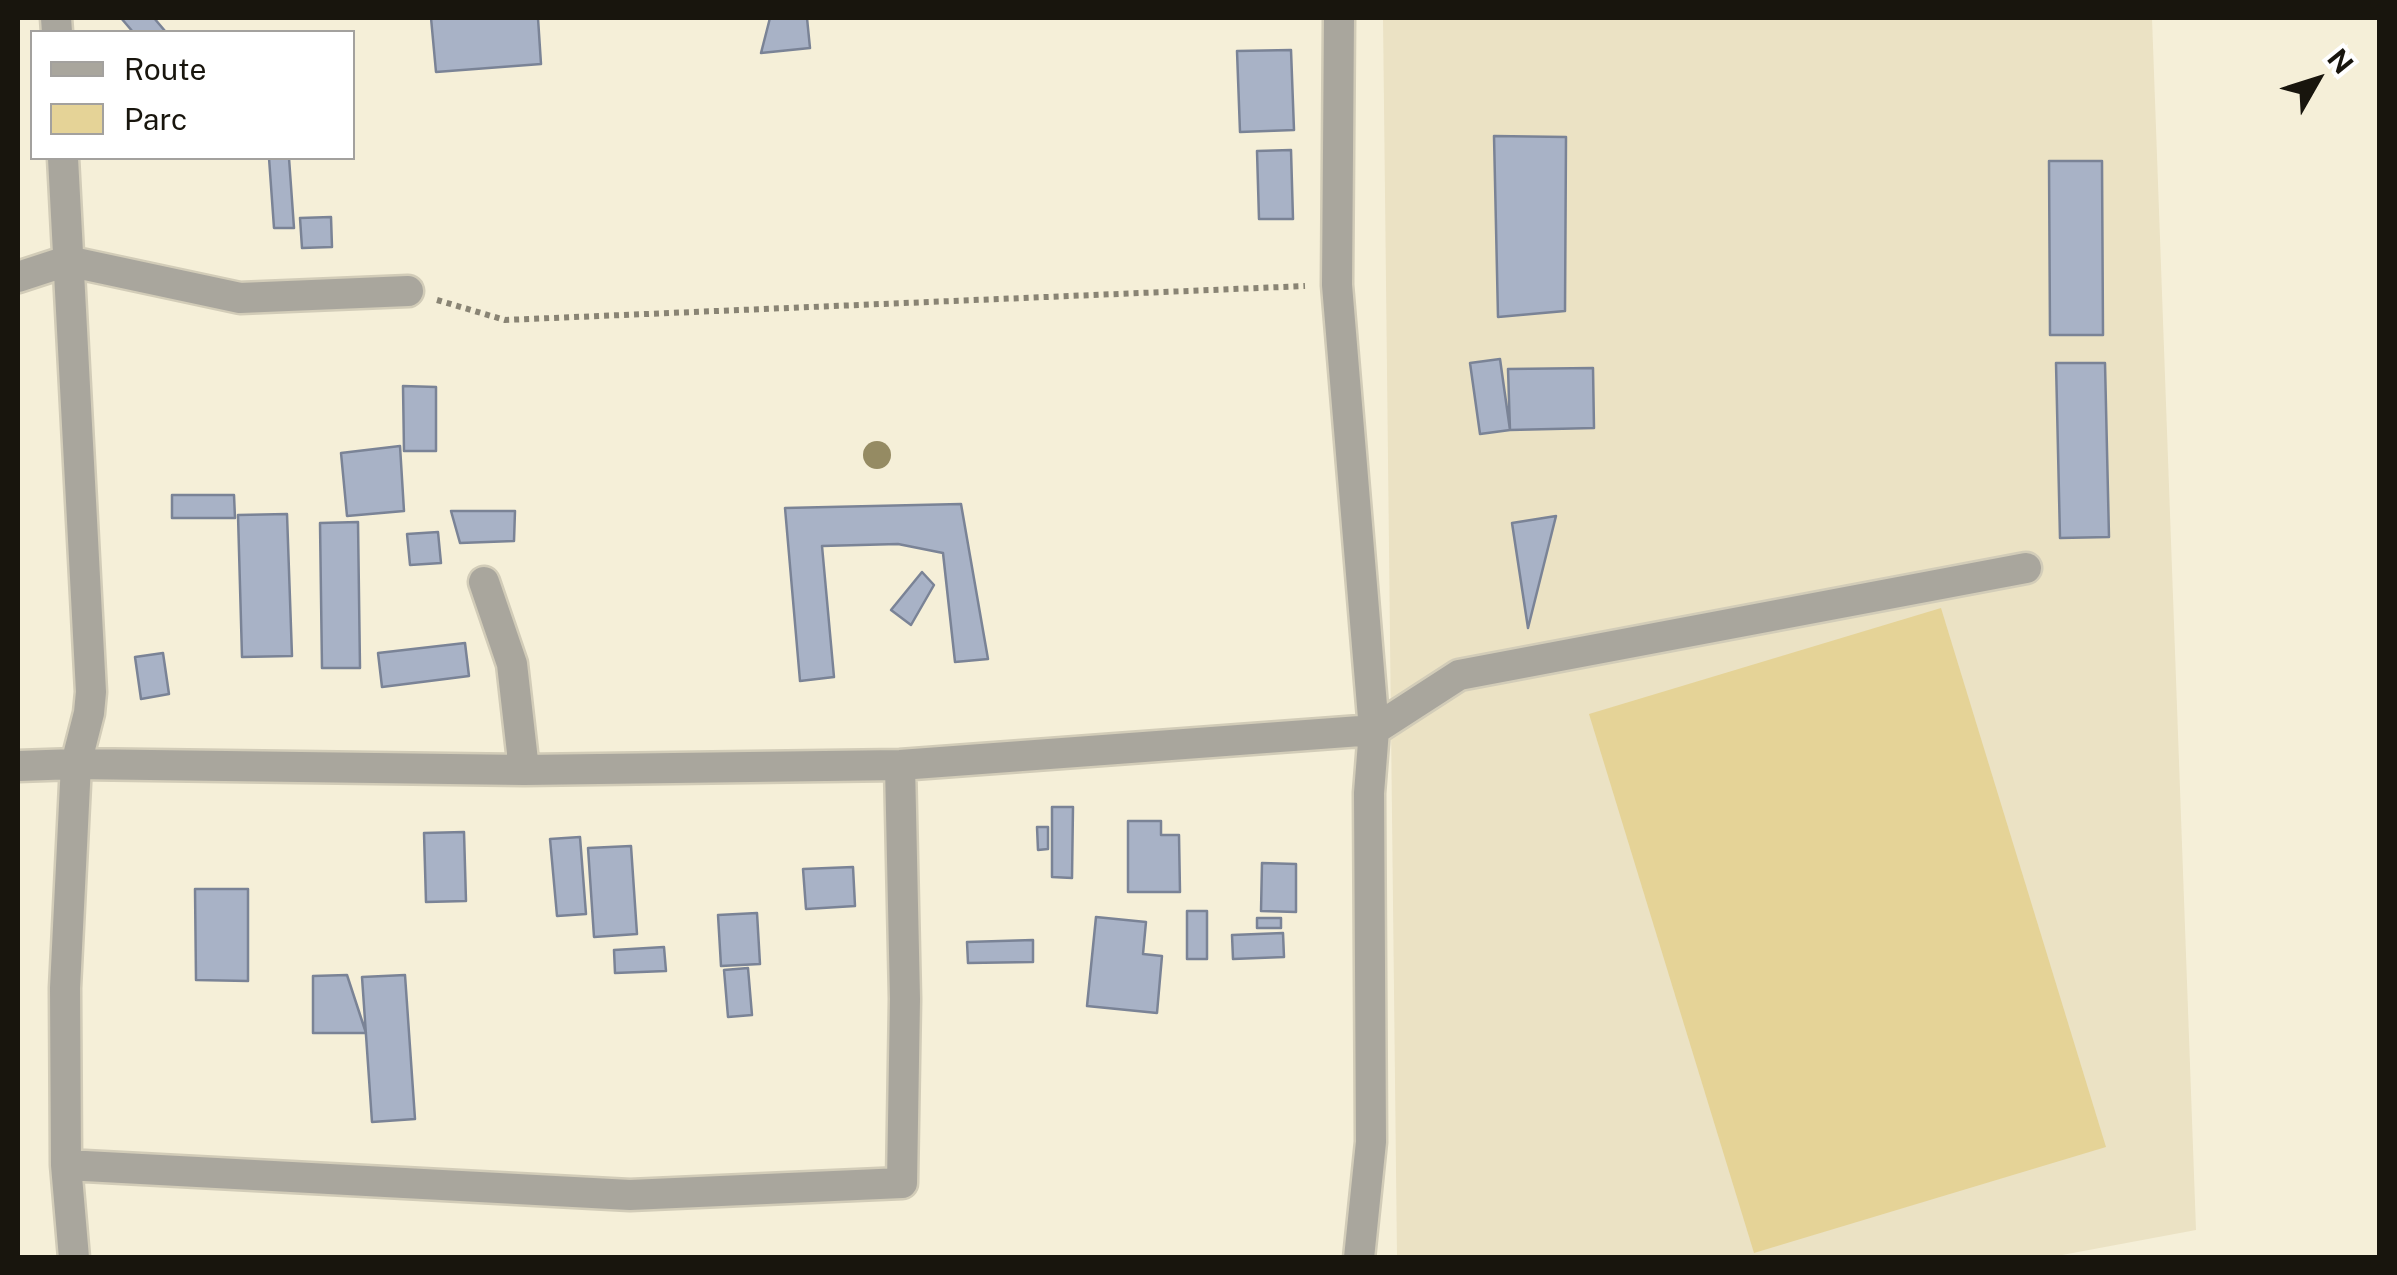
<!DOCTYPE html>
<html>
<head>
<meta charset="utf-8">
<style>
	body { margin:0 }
	#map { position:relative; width:2397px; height:1275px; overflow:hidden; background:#f5efd8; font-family:"Public Sans",sans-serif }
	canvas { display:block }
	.frame { position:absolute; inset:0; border:20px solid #18150d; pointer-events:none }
	.legend { position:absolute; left:30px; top:30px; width:325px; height:130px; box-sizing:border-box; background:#fff; border:2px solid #a3a19e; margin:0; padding:12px 18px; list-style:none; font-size:30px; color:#18150d }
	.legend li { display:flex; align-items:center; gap:20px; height:50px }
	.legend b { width:50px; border:2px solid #a3a19e }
	.north { position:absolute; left:2267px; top:30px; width:100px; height:100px; -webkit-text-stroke:8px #fff; paint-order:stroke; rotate:51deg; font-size:28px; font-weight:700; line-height:40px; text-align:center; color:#18150d }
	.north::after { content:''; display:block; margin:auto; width:35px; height:45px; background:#18150d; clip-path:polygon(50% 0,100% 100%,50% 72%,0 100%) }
</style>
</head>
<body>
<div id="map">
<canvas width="2397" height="1275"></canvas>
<div class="frame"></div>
<ul class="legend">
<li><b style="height:12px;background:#a9a69d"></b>Route</li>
<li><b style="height:28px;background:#e5d397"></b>Parc</li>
</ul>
<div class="north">N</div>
</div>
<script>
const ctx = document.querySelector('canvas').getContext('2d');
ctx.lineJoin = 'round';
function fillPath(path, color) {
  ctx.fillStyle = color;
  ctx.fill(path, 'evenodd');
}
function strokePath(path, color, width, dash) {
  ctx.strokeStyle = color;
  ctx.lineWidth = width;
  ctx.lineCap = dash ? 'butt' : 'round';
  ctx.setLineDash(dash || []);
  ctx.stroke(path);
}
fillPath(new Path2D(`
	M1383,18H2152L2196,1230L2046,1258L1397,1257Z`), '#ebe2c4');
fillPath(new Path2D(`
	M1941,608L2106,1147L1754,1253L1589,714Z`), '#e5d397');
const building = new Path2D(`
	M121,18H154L165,31L133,32Z
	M431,18H538L541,64L436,72Z
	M770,18H807L810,48L761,53Z
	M1291,50L1294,130L1240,132L1237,51Z
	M1494,136L1566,137L1565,311L1498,317Z
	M1291,150L1293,219H1259L1257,151Z
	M269,158H289L294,228H274Z
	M2049,161H2102L2103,335H2050Z
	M331,217L332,247L302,248L300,218Z
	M1500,359L1510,430L1480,434L1470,363Z
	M2056,363H2105L2109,537L2060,538Z
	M1593,368L1594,428L1510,430L1508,369Z
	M403,386L436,387V451H404Z
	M400,446L404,511L347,516L341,453Z
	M172,495H234L235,518H172Z
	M961,504L988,659L955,662L943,553L898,544L822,546L834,677L800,681L785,508Z
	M451,511H515L514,541L460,543Z
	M287,514L292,656L242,657L238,515Z
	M1556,516L1528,628L1512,523Z
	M358,522L360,668H322L320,523Z
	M438,532L441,563L410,565L407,534Z
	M922,572L934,585L911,625L891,610Z
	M465,643L469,676L382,687L378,653Z
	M163,653L169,694L141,699L135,657Z
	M1052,807H1073L1072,878L1052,877Z
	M1128,821H1161V835H1179L1180,892H1128Z
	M1037,827H1048V849L1038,850Z
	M464,832L466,901L426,902L424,833Z
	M580,837L586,914L557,916L550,839Z
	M631,846L637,934L594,937L588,848Z
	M1262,863L1296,864V912L1261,911Z
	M853,867L855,906L806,909L803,869Z
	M195,889H248V981L196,980Z
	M1187,911H1207V959H1187Z
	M757,913L760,964L721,966L718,915Z
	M1096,917L1146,922L1143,954L1162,956L1157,1013L1087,1006Z
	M1257,918H1281V928H1257Z
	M1283,933L1284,957L1233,959L1232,935Z
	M1033,940V962L968,963L967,942Z
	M664,947L666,971L615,973L614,950Z
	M748,968L752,1015L728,1017L724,970Z
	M347,975L366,1033H313V976Z
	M405,975L415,1119L372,1122L362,977Z`);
fillPath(building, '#a8b2c6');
strokePath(building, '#7a8396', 2.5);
const street = new Path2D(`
	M56,18L57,32
	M1339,18L1337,285L1374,730L1369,793L1371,1142L1359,1258
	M63,158L91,692L89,713L76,764L65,988L66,1165L74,1258
	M18,277L67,261L240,298L408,291
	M484,582L512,664L524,770
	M18,766L76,764L524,770L900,765L1374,730L1459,675L2026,568
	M66,1165L630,1195L902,1183L905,999L900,765`);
strokePath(street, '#d2ccb8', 35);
strokePath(new Path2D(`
	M437,300L505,320L1305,286`), '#898474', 6, [5, 5]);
strokePath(street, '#a9a69d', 30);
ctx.fillStyle = '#958b63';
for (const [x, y] of [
	[877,455]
]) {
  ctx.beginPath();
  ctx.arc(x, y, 14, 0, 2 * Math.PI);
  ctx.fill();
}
</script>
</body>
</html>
